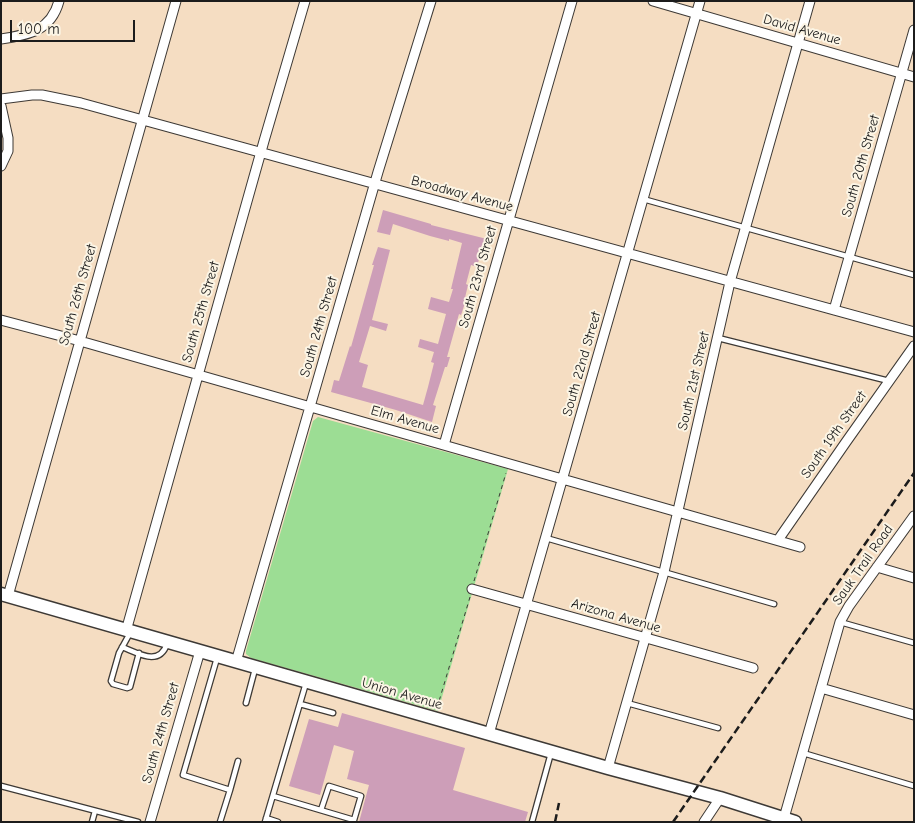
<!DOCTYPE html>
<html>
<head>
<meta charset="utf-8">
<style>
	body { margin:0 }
	#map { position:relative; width:915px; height:823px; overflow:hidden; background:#f5ddc2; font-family:"Comic Neue",sans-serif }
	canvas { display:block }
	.frame { position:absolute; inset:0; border:2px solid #1c1c1c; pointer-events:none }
	.scale { position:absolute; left:10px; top:20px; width:125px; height:22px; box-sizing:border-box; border:2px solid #1c1c1c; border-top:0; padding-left:6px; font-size:15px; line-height:18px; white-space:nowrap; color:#1c1c1c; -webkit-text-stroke:4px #fcf5e5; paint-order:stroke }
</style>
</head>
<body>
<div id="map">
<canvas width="915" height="823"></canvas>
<div class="frame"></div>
<div class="scale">100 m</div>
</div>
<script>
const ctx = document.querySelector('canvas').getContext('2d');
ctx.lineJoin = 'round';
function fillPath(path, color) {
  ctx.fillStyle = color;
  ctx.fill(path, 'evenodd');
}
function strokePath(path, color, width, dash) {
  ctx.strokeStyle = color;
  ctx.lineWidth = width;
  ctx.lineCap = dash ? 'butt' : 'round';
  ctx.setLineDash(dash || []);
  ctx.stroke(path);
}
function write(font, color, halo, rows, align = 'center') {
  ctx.font = font + ' "Comic Neue",sans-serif';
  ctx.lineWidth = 4;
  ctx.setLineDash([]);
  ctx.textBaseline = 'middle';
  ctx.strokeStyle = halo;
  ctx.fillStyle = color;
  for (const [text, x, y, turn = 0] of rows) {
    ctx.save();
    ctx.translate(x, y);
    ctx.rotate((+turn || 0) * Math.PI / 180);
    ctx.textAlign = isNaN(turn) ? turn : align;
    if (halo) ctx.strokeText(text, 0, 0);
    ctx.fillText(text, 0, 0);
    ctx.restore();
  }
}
fillPath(new Path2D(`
	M318,417L508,469L438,711L251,658L246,654V651L313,421Z`), '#9cdd94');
fillPath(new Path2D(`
	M383,210L431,224V225L487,239L482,256L480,255L477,267L471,265L466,284L468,285L464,302L465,303L461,315L459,314L447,357H450L447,367H445L433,405L436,406L432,422L396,410L331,392L334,380L339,381L350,346L351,347L374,265H372L378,247L390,250L372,320L388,324L386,331L370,326L359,362L368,365L362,387L423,405L428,387L434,363L431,362L434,352L418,347L420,339L438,344L446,314L428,309L431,297L449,302L453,289H451L462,243L449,239V241L430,236L393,224L390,235L377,232Z
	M342,713L465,748L453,790L528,812L525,822H359L369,785L347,779L354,751L334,745L320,795L289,786L309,719L338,727Z`), '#cd9eb8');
const lane = new Path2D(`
	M643,199L914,275
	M718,338L889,381
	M546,538L774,604
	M840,622L914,643
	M130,633L119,653L111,681L113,684L127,688L130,687L139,653
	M122,647C138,653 159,667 167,644
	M217,658L183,775L230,790L238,761
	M246,703L255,669
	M627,703L718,728
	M300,704L333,713
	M803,753L914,786
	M1,786L138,822
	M273,796L354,820L361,796L329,786L321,810
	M266,818L278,822
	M92,822L95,811
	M220,822L230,790
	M265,822L306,683
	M532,822L551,753`);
const street = new Path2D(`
	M653,1L914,77
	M1,39C28,35 51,31 59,1
	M1,99L32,95H42L81,103L914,332
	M1,106L8,138V151L1,166
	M834,310L914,30
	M1,320L80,341L800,547
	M444,445L572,1
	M778,540L846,442L914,346
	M877,567L914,578
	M472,589L753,668
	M8,596L176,1
	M126,631L264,141L305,1
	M236,662L378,172L431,1
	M821,688L914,715
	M489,734L700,1
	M608,768L664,572L730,282L810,1
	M784,818L840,622L849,606L914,516
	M150,822L200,651
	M704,822L720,798`);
const secondary = new Path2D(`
	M1,594L608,768L720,798L795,822`);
strokePath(lane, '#3d3935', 7);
strokePath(street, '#3d3935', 11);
strokePath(secondary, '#3d3935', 15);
strokePath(new Path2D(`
	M474,581L506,473
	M437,708L470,597`), '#3d3935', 1, [4, 4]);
strokePath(lane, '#fff', 4.5);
strokePath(street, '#fff', 9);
strokePath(secondary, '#fff', 12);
strokePath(new Path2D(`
	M555,822L559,803
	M673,822L914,473`), '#1c1c1c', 2.5, [8, 4]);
write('14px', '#1c1c1c', '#fcf5e5', [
	["David Avenue",802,30,16],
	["South 20th Street",861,166,-74],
	["Broadway Avenue",462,194,15],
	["South 23rd Street",478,277,-74],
	["South 26th Street",78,295,-74],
	["South 25th Street",201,312,-74],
	["South 24th Street",319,327,-74],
	["South 22nd Street",582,364,-74],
	["South 21st Street",694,381,-77],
	["Elm Avenue",405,420,16],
	["South 19th Street",834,435,-55],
	["Sauk Trail Road",863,565,-55],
	["Arizona Avenue",616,616,16],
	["Union Avenue",402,694,16],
	["South 24th Street",161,733,-74]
]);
</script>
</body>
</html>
